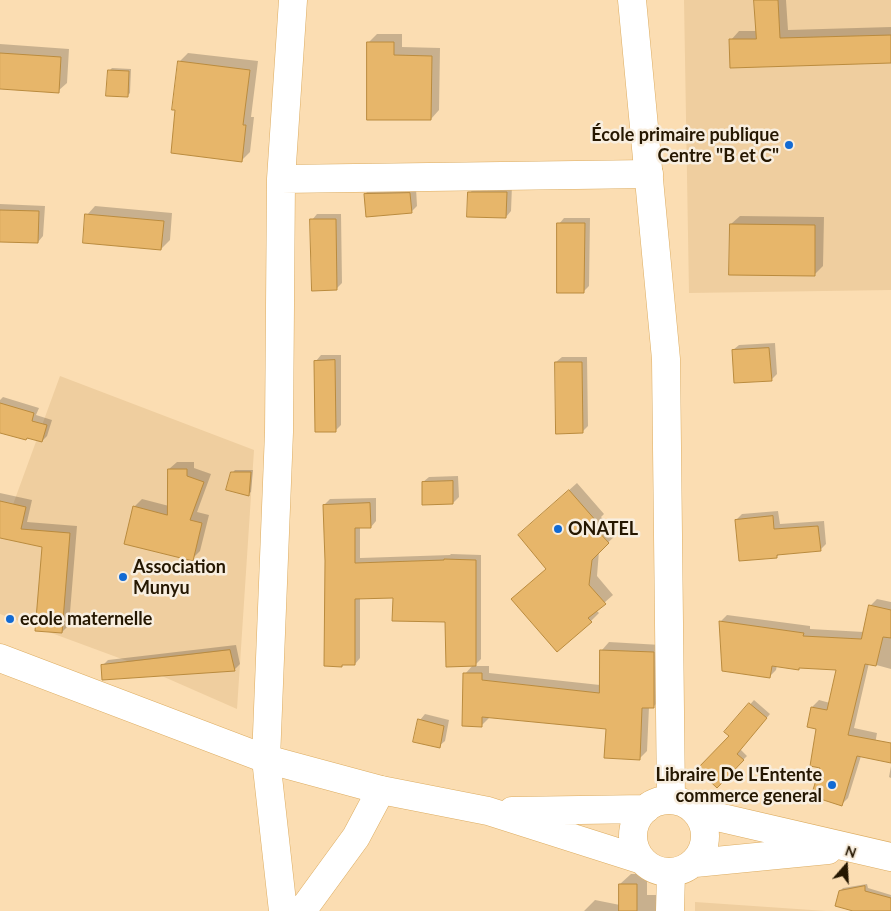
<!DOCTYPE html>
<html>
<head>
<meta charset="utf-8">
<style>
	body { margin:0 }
	#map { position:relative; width:891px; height:911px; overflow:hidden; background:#fbddb2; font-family:Lato,sans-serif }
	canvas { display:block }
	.north { position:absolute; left:821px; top:841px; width:50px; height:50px; -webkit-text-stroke:4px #f8eedf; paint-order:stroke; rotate:19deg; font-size:14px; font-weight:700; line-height:20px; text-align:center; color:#251701 }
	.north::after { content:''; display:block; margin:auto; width:18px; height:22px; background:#251701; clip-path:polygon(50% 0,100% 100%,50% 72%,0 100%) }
</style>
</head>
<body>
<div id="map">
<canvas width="891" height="911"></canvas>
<div class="north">N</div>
</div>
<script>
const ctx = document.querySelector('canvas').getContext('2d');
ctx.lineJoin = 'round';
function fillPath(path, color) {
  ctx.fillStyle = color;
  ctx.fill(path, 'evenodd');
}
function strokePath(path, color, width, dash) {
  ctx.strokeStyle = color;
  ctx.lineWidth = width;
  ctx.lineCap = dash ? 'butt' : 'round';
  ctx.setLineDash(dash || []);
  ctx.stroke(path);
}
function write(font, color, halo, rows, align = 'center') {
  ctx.font = font + ' Lato,sans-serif';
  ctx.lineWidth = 5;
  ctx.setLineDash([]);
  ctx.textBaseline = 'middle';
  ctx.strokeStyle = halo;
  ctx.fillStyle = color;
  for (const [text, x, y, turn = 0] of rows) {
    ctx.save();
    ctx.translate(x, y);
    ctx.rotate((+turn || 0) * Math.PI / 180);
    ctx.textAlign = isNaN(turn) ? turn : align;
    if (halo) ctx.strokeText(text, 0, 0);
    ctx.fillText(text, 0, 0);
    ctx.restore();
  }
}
fillPath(new Path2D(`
	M684,0H891V290L689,293Z
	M60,376L254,450L237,709L130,662L0,614V540Z
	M695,902L826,911H695Z`), '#efce9f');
fillPath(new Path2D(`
	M757,0H786L788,30L891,27V61L731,40L739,31H757Z
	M377,34H402V47L440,48L439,110L431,119L369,42Z
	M0,44L69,49L67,83L58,91L0,88Z
	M188,53L258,61L251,117H254L250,152L242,160L179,62Z
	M112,68L131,69L130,93L127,96L109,71Z
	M512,186L511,211L506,217L470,193L475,187Z
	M371,188H416L417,206L411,212L365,194Z
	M0,204L45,206L43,236L38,242L0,241Z
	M95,206L172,213L170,240L161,249L87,215Z
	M317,214H341L342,283L336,289L312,220Z
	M740,216L824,217L823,266L815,274L731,224Z
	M564,218H590L589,286L584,291L559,224Z
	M775,343L777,374L771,380L733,350L739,345Z
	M321,355H341V425L335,431L316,361Z
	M562,357H587L588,426L582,432L556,362Z
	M3,397L39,408L36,415L52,420L47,436L42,441L0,431V400Z
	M177,462H194V468L211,474L197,512L209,515L200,551L192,559L134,507L142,499L169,506V469Z
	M235,470H253L251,492L248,494L232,473Z
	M458,476L459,497L453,503L423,482L429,477Z
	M577,483L604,514L601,517L616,535L599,551L597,576L613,595L596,610L599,613L591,621L557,650L547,568L519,535Z
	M0,493L32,500L27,522L77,526L69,625L62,632L43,546L0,537Z
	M376,498V521L371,527H360V558L450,555L451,554L481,555V659L474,666H489V673L600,685L602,650L609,642L661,645V699L653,707H649L647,751L640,758L607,728L489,716V718L481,726L465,674L473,665L447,621L394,597L360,598V658L355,664H343L342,665L326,561L324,505L330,499Z
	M778,511L780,524L824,521L826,544L820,550L780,554L776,557L736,520L742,514Z
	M877,599L891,602V669L869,663L854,728L877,733L874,750L861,756L848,798L841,805L821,767L817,728L812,707L819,700L830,703L838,669L777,665L776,670L769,677L720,622L727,615L810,626V629L864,632L870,606Z
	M236,645L240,664L234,670L102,666L108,660Z
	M754,700L770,714L740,749L747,756L717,786L731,736L726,732Z
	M425,714L449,720L445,741L439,746L420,720Z
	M891,766V778L889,777Z
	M631,874H647V895H662L661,911H584L595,900L620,905V884Z
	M867,884L868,888L891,895L890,911H857L840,891L843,888Z`), '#0003');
const building = new Path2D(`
	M754,0H778L780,38L891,35V63L730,68L729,39H756Z
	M367,42H394V55L432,56L431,120H367Z
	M0,53L61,57L59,93L0,89Z
	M178,61L250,70L243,125H246L242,162L171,153L175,110H172Z
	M108,70L129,71L128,97L106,96Z
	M468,192H507L506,218L467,217Z
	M410,193L412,213L366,217L364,194Z
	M0,210L39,211L38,243L0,242Z
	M85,214L164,221L161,250L83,243Z
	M310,219H336L337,290L312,291Z
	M557,223H585L584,293H557Z
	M730,224L815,225V276L729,275Z
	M769,348L772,381L734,383L732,350Z
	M335,360L336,432H315L314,361Z
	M555,362H582L583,433L556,434Z
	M0,403L34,413L32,421L47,425L42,442L27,438L26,440L0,433Z
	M168,469H187V476L204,482L190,520L202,523L193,561L124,544L133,506L167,515Z
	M231,472H251L249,496L226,490Z
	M453,481V504L422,505V482Z
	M569,490L597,522L593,526L609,543L592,560L589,585L606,604L588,618L592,622L557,652L511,599L546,569L518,535Z
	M0,501L26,507L21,529L70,533L62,633L35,631L42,547L0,538Z
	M370,503L371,528H355V563L444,560V559L476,560V666L446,667L445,622L392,621L393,598L355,599V665H342V667L324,666L325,561L323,505Z
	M773,516L774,529L818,526L821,551L777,555V558L739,561L735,520Z
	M869,605L891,610V638L883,637L876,666L865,664L848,735L891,743V763L857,756L842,806L811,796L820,768L810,766L816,729L807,727L811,707L827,710L836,670L799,668V670L772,666L770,678L722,671L719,621L804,633L803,636L861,639Z
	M230,650L235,671L102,680L101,665Z
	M600,650L654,652V708H642L640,760L604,758L606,729L482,717V727L462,726L463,673H482V680L599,693Z
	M749,703L767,718L737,754L744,760L717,788L697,769L729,736L724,732Z
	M418,719L444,726L440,748L413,742Z
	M619,884H637V911H619Z
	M865,886V891L891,898V911H853L835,906L839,891Z`);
fillPath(building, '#e7b66a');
strokePath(building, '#ba8b3e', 1);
const minor = new Path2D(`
	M281,179L649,174
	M283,911L266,759L279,432L281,179L293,0
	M302,911L356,837L381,790`);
const major = new Path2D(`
	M632,0L666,359L671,800
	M0,658L266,759L381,790L488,811L642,860
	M633 836a36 36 0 1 1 72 0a36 36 0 1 1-72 0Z
	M512,811L646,809
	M696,812L891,857
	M695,863L828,850
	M670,911L671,873`);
strokePath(minor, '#dcac60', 29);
strokePath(major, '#dcac60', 29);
strokePath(minor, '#fff', 28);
strokePath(major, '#fff', 28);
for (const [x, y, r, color] of [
	[789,145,5,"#126ad3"],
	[558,529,5,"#126ad3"],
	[123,577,5,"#126ad3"],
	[10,619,5,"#126ad3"],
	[832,785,5,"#126ad3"]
]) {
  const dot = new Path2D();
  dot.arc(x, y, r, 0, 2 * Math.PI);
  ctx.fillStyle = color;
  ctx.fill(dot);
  strokePath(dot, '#f8eedf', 2);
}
write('bold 18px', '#251701', '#f8eedf', [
	["École primaire publique",779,135,"right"],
	["Centre \"B et C\"",779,156,"right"],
	["ONATEL",568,529],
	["Association",133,567],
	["Munyu",133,588],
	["ecole maternelle",20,619],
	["Libraire De L'Entente",822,775,"right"],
	["commerce general",822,796,"right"]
], 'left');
</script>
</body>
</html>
